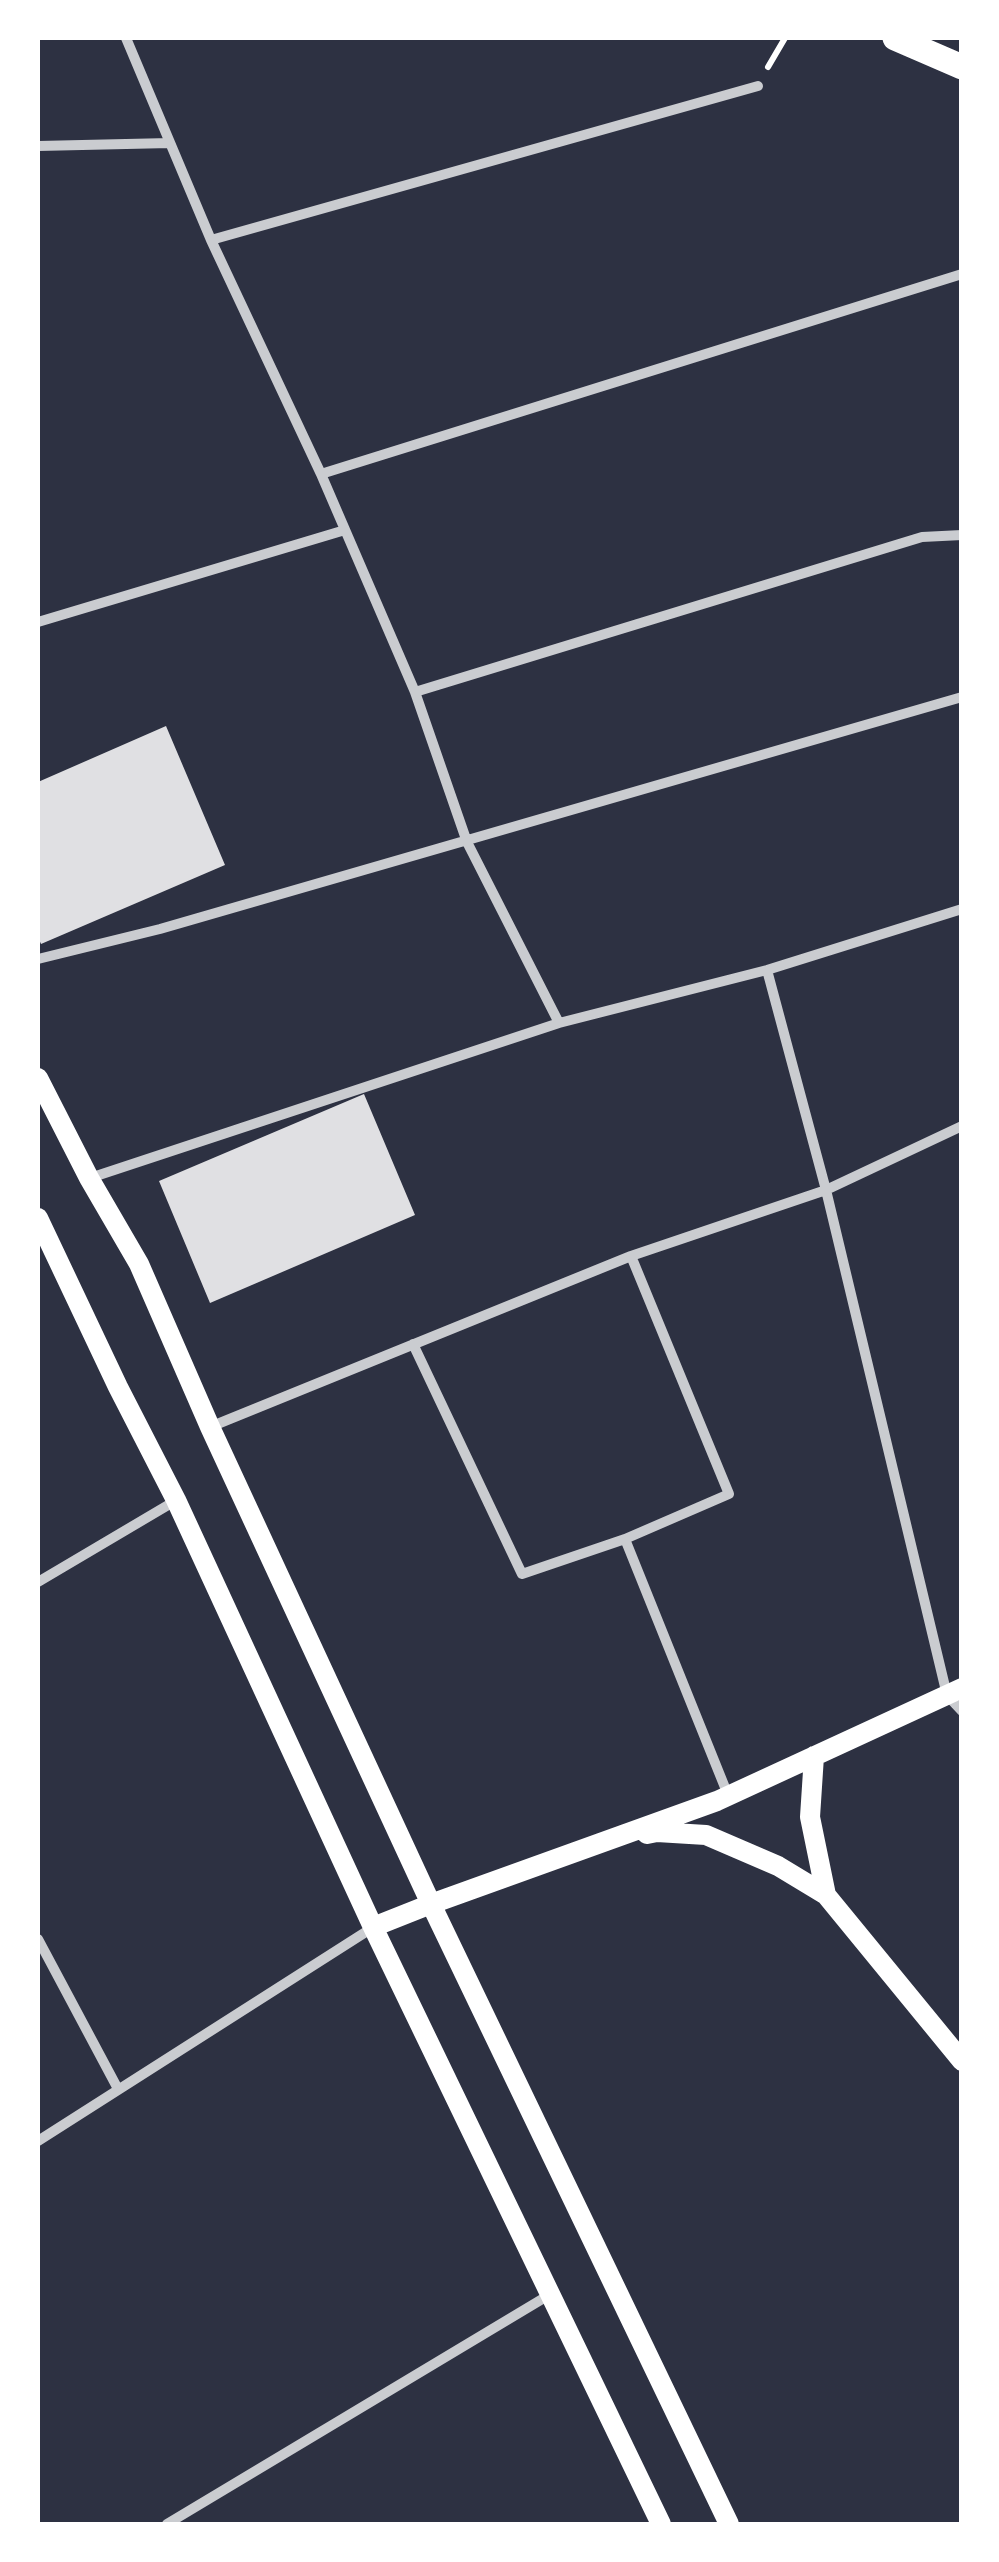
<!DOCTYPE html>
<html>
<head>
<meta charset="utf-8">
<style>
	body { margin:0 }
	#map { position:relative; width:999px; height:2562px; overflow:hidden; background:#2d3142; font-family:"Titillium Web",sans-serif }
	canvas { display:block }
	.frame { position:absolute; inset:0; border:40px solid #fff; pointer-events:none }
</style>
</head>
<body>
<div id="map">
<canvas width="999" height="2562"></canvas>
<div class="frame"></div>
</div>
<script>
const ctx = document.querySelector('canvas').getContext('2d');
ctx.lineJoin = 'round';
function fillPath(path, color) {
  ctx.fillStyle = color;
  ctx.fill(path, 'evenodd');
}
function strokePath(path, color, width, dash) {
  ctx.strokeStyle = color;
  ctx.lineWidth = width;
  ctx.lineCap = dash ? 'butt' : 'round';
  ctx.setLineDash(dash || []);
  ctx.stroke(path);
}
fillPath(new Path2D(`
	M166,726L225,865L41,944L38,937V782Z
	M364,1094L415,1215L210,1303L159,1181Z`), '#e0e0e3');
strokePath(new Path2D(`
	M768,67L785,38`), '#fff', 6);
strokePath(new Path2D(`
	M126,38L211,240L321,474L415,692L467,842L559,1023L767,970L962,909
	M38,146L170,143
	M211,240L758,86
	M321,474L962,274
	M38,622L345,530
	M415,692L922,537L962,535
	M38,959L160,929L962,697
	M767,970L826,1190L947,1695L962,1711
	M90,1178L559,1023
	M413,1344L522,1574L625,1539L729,1494L631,1256
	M210,1427L631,1256L826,1190L962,1126
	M625,1539L728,1795
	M38,1582L175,1501
	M38,1939L118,2089
	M38,2141L372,1928
	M167,2524L549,2295`), '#caccd0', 10);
strokePath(new Path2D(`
	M38,1078L89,1178L139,1264L210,1427L431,1904L729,2524
	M38,1218L118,1387L176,1500L373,1927L661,2524
	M814,1756L810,1817L826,1895
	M647,1834L657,1832L706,1835L778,1866L826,1895L962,2061
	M373,1927L431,1904L717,1801L962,1688`), '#fff', 20);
strokePath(new Path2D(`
	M895,38L962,67`), '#fff', 25);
</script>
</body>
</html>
